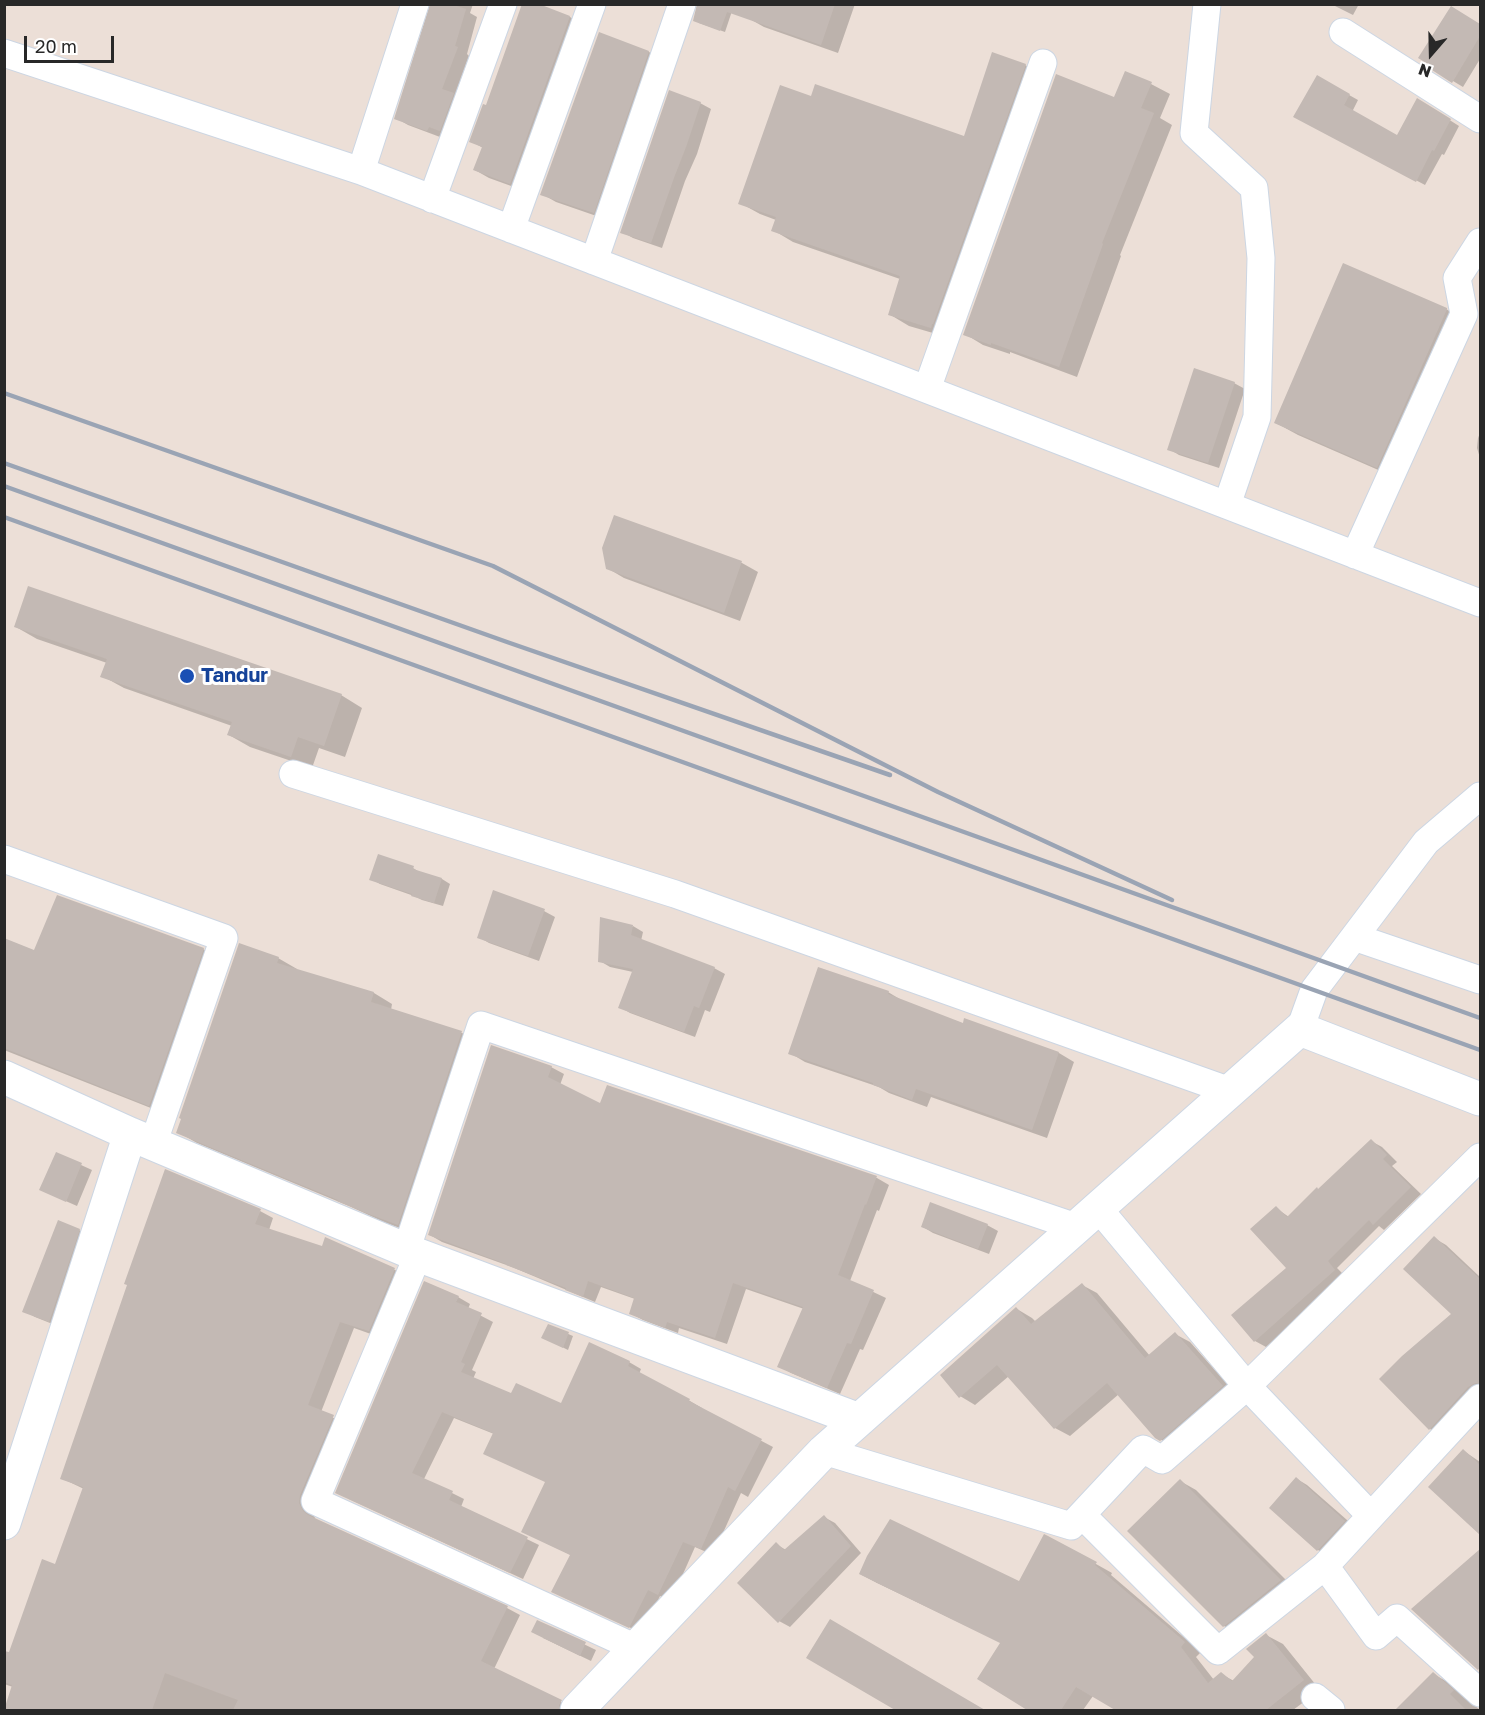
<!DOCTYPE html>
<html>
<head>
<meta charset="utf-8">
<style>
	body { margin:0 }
	#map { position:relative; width:1485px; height:1715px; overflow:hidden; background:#ecdfd7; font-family:"Golos Text",sans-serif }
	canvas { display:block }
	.frame { position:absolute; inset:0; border:6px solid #282828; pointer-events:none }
	.north { position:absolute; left:1401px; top:24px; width:60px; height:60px; -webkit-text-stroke:4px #fff; paint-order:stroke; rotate:200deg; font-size:16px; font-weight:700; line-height:24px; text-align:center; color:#282828 }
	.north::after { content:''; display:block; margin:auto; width:21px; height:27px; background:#282828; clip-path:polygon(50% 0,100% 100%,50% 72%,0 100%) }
	.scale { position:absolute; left:24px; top:36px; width:90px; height:27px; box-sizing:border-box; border:3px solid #282828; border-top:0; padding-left:8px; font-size:18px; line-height:21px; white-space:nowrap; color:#282828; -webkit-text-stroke:4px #fff; paint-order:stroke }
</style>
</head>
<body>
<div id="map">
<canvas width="1485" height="1715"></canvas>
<div class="frame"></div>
<div class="north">N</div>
<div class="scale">20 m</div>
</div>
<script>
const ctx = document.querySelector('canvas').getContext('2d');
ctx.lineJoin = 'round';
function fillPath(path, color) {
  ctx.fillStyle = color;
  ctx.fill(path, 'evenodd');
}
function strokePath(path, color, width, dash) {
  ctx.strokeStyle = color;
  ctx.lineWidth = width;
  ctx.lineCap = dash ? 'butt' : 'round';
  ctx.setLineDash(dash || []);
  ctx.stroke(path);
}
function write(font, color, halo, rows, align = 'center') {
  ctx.font = font + ' "Golos Text",sans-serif';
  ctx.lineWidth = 6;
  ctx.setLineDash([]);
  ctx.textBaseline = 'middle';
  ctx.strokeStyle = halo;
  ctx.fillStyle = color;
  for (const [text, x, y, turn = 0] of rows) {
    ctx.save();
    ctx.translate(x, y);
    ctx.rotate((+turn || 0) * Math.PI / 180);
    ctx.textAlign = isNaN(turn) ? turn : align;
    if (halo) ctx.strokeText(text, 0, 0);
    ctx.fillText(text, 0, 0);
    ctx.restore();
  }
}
fillPath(new Path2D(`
	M432,4H473L470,13L477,17L467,54L469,56L455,95L465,102L452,137L441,133L440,137L408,125L396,118Z
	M534,4L570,17L583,25L525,191L489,178L475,170L483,148L471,141Z
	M752,4H855L838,53L764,27L748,18Z
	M1331,4H1359L1353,15Z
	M733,8L725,32L699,23Z
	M1452,8L1480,25V59L1463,87L1453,81Z
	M600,34L649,52L662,60L608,220L556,202L542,194Z
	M1025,65L1045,77L950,338L909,326L889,314L900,279L793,242L773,230L776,220L760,214L740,203L812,98L964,138Z
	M1317,77L1358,100L1352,112L1397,137L1426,105L1459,126L1444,155L1442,154L1425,185L1304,121Z
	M1151,84L1170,94L1160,118L1172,125L1120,255L1121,256L1077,377L1010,352V354L983,345L965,334L1115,99Z
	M700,103L711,109L697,154L685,181L662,248L633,238L622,232Z
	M1446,309L1468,322L1399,479L1298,435L1276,423Z
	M1234,383L1245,389L1219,468L1179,455L1169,449Z
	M1480,433V458L1477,448L1478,438Z
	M615,517L742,563L758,572L740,621L624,578L607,568Z
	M16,627L341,695L362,708L345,757L319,748L312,768L250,747L229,735L232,726L124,688L102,676L107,663L37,639Z
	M413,868L421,873L442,879L450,884L443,906L422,900L414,896L380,884L371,879Z
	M544,911L555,917L539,961L489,943L479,937Z
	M633,926L643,932L641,941L714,968L725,974L710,1012L705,1010L695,1037L630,1013L620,1007L633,972L610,967L600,961Z
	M203,949L219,958L166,1114L4,1050V1001L35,952Z
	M278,958L297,969L296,970L374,993L392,1004L391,1010L462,1033L480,1043L417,1234L386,1223L349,1206L197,1143L178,1132Z
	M888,992L903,1001L964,1024L965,1020L1059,1053L1074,1062L1047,1138L931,1097L927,1107L889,1093L879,1087L805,1062L790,1053Z
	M551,1067L564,1074L560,1085L601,1105L608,1086L877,1178L889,1185L879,1211L877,1210L850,1281L886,1298L863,1350L860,1349L840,1394L791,1373L779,1366L804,1309L746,1289L727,1344L679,1328L678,1333L643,1320L630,1313L635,1299L601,1287L595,1302L512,1267L442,1242L430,1235Z
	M1371,1141L1382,1147L1397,1162L1392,1166L1421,1194L1384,1230L1379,1226L1337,1268L1345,1276L1266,1347L1255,1341L1233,1316L1289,1268L1276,1208L1289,1217Z
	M57,1154L92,1170L77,1206L52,1195Z
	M260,1211L273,1218L269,1230L323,1247L326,1239L395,1270L408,1277L382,1338L354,1328L321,1412L346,1424L312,1512L316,1520L507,1608L520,1615L494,1669L567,1705L564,1710H5L13,1687L4,1684V1652L10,1654L56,1566L84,1489L61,1478Z
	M987,1225L998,1231L989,1254L933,1233L923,1227Z
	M79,1230L89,1236L60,1327L35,1317L24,1311Z
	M1434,1238L1446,1245L1480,1277V1394L1442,1436L1430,1429L1454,1314Z
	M1082,1285L1097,1293L1150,1356L1175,1334L1190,1342L1237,1395L1176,1448L1156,1437L1119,1394L1070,1436L1055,1428L1009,1376L975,1405L960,1396L1017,1309L1032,1318L1036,1322Z
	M458,1297L470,1304L468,1309L493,1322L472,1370L476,1372L473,1379L512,1395L562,1405L629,1362L641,1369L639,1374L690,1401L702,1408L701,1409L773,1447L748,1497L741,1493L713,1555L695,1547L671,1601L660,1596L642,1633L565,1598L571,1555L523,1532L547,1482L494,1434L454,1418L424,1479L464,1499L461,1507L539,1545L523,1579L349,1499Z
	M549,1326L573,1336L568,1350L548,1340Z
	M1464,1451L1480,1462V1533L1431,1487Z
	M1297,1479L1307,1485L1355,1527L1329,1556L1318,1550L1271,1507Z
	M1180,1481L1196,1490L1296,1590L1240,1635L1224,1626Z
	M824,1517L835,1523L861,1553L790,1627L779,1621L776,1544L786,1550Z
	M1048,1537L1112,1573L1111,1575L1201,1652L1196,1657L1214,1680L1221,1674L1234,1681L1256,1657L1266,1635L1283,1644L1320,1690L1293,1710H1153L1148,1704L1144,1710H1118L1093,1696L1083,1710H1029L979,1679L1002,1643L877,1583L860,1574L1019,1583Z
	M1477,1572L1480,1576V1670L1413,1609Z
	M830,1621L982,1710H898L808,1658Z
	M538,1622L596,1650L591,1661L543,1638Z
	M1433,1674L1446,1681L1480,1710H1397Z`), '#0003');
fillPath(new Path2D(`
	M430,4H450L466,9L455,46L458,47L442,89L454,93L440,131L429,127L427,131L394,119Z
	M522,4H539L570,16L510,184L473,170L482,147L469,142L483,104L486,105Z
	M697,4H835L821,45L727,12L720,31L693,21Z
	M1451,6L1480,24V36L1452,83L1432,70L1433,67L1418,58Z
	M599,32L649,51L594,213L540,195Z
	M992,52L1026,64L933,324H932L931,328L888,315L900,276L771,231L776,217L738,204L780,85L811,96L815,84L964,136Z
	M1125,71L1152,82L1141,108L1154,113L1102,243L1103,244L1059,367L991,343V345L963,335L1056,74L1114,97Z
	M1317,75L1350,94L1344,105L1397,135L1417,98L1451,119L1434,151L1432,150L1416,182L1293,117Z
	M669,90L701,102L686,147L675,175L651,243L620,233Z
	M1343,263L1447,308V309L1377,468L1274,423Z
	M1194,368L1235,382L1208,463L1167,450Z
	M614,515L742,561L724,613L606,569L602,548Z
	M28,586L342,694L324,746L298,737L291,757L227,735L232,722L100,677L107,659L14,627Z
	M378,854L414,866L413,869L442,878L434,903L411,896L412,894L369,880Z
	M493,890L545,909L528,956L477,938Z
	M57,895L204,948L149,1106L4,1048V938L34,950Z
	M600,917L633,925L631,935L715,967L699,1008L694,1006L684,1032L618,1008L633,969L598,962Z
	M239,943L279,957L277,963L374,992L371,1002L462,1031L398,1225L366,1213L337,1201L338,1200L176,1133L181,1119L179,1118Z
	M818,967L889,991L888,994L963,1023L964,1018L1059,1052L1032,1130L916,1089L912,1100L873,1085V1083L788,1054Z
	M491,1045L552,1066L548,1077L600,1103L607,1085L877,1176L866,1205L865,1204L838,1275L874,1290L851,1344L847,1343L827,1388L777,1367L803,1307L733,1283L715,1338L667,1322L665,1328L629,1314L634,1298L588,1281L583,1297L565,1290L566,1288L506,1265V1264L428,1235Z
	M1371,1139L1387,1155L1383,1159L1411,1187L1373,1225L1369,1220L1328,1261L1335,1270L1254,1342L1231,1315L1286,1268L1250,1229L1276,1206L1287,1217L1317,1187L1318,1189Z
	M56,1152L82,1163L66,1202L39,1190Z
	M165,1169L261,1209L255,1224L322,1246L325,1237L395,1268L369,1331L340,1322L308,1405L334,1415L300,1495L299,1503L303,1511L308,1515L508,1606L481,1661L562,1700L559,1705V1710H233L238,1700L165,1673L152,1710H4L12,1685L4,1682V1651L9,1652L42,1559L55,1564L83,1487L60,1479L127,1285L124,1284Z
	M930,1202L988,1224L978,1249L921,1227Z
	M58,1220L80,1229L49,1322L22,1312Z
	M1434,1236L1480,1279V1383H1475L1468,1387L1429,1430L1379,1379L1402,1356L1451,1314L1403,1269Z
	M424,1281L459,1296L456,1302L482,1313L461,1362L465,1364L461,1372L511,1393L516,1383L561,1403L589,1342L630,1361L628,1366L690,1399L689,1401L762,1439L735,1491L728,1487L701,1549L683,1542L658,1595L648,1590L629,1628L551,1592L570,1555L521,1532L545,1482L483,1454L493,1433L442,1412L412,1473L453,1491L449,1500L528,1537L510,1573L335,1493Z
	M1082,1283L1145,1358L1175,1332L1223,1386L1160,1441L1155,1438L1107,1383L1054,1429L997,1365L959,1398L940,1375L1016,1307L1031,1324Z
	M548,1324L569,1332L563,1348L541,1338Z
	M1463,1449L1480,1465V1535L1428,1487Z
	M1296,1477L1345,1521L1317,1551L1269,1508Z
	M1180,1479L1281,1580L1223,1627L1127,1531Z
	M824,1515L851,1546L778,1623L737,1583L776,1542L784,1550Z
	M890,1519L1019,1581L1044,1534L1048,1536L1097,1562L1095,1565L1185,1642L1181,1647L1208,1683L1221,1672L1232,1681L1254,1657L1246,1649L1266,1633L1304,1680L1266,1710H1115L1076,1687L1061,1710H1027L977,1679L1000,1643L859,1574L867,1556Z
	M1480,1549V1667L1478,1670L1411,1609Z
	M830,1619L985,1710H895L806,1658Z
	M537,1620L586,1642L580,1656L531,1632Z
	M1433,1672L1454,1690L1450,1694L1466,1710H1395Z`), '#c3b9b4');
const minor = new Path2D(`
	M415,4L361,171L1480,603
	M1207,4L1194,133L1254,188L1261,258L1257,417L1227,505
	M1343,32L1480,119
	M4,53L361,171
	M432,199L503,4
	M511,229L592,4
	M594,261L682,4
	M927,389L1043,63
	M1355,555L1464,314L1457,278L1480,242
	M293,774L675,894L1230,1091
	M4,859L224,938L153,1144
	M1354,937L1480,980
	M1300,1029L1314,990L1426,842L1480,796
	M1098,1208L1247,1386L1371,1516L1480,1398
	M406,1251L481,1025L1076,1227
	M418,1255L315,1501L636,1648
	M824,1451L1071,1526L1143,1449L1162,1460L1247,1386L1480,1157
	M1082,1515L1218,1651L1325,1566
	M1371,1516L1325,1566L1376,1636L1397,1618L1480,1693
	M1315,1697L1331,1710`);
const tertiary = new Path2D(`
	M4,1077L130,1134L418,1255L859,1420
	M4,1523L130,1134
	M577,1710L824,1451L1300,1029L1480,1099`);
strokePath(minor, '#ccd6e3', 29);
strokePath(tertiary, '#ccd6e3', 35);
strokePath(minor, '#fff', 27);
strokePath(tertiary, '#fff', 33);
strokePath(new Path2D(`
	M4,393L493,566L938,792L1172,900
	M4,463L507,642L890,775
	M4,486L1480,1018
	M4,517L1480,1050`), '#9aa4b4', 4.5);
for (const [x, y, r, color] of [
	[187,676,8,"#1a4fb4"]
]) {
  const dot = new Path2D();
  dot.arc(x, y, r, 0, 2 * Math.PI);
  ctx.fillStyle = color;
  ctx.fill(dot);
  strokePath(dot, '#fff', 2);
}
write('bold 20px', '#164399', '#fff', [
	["Tandur",201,676]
], 'left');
</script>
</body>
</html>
